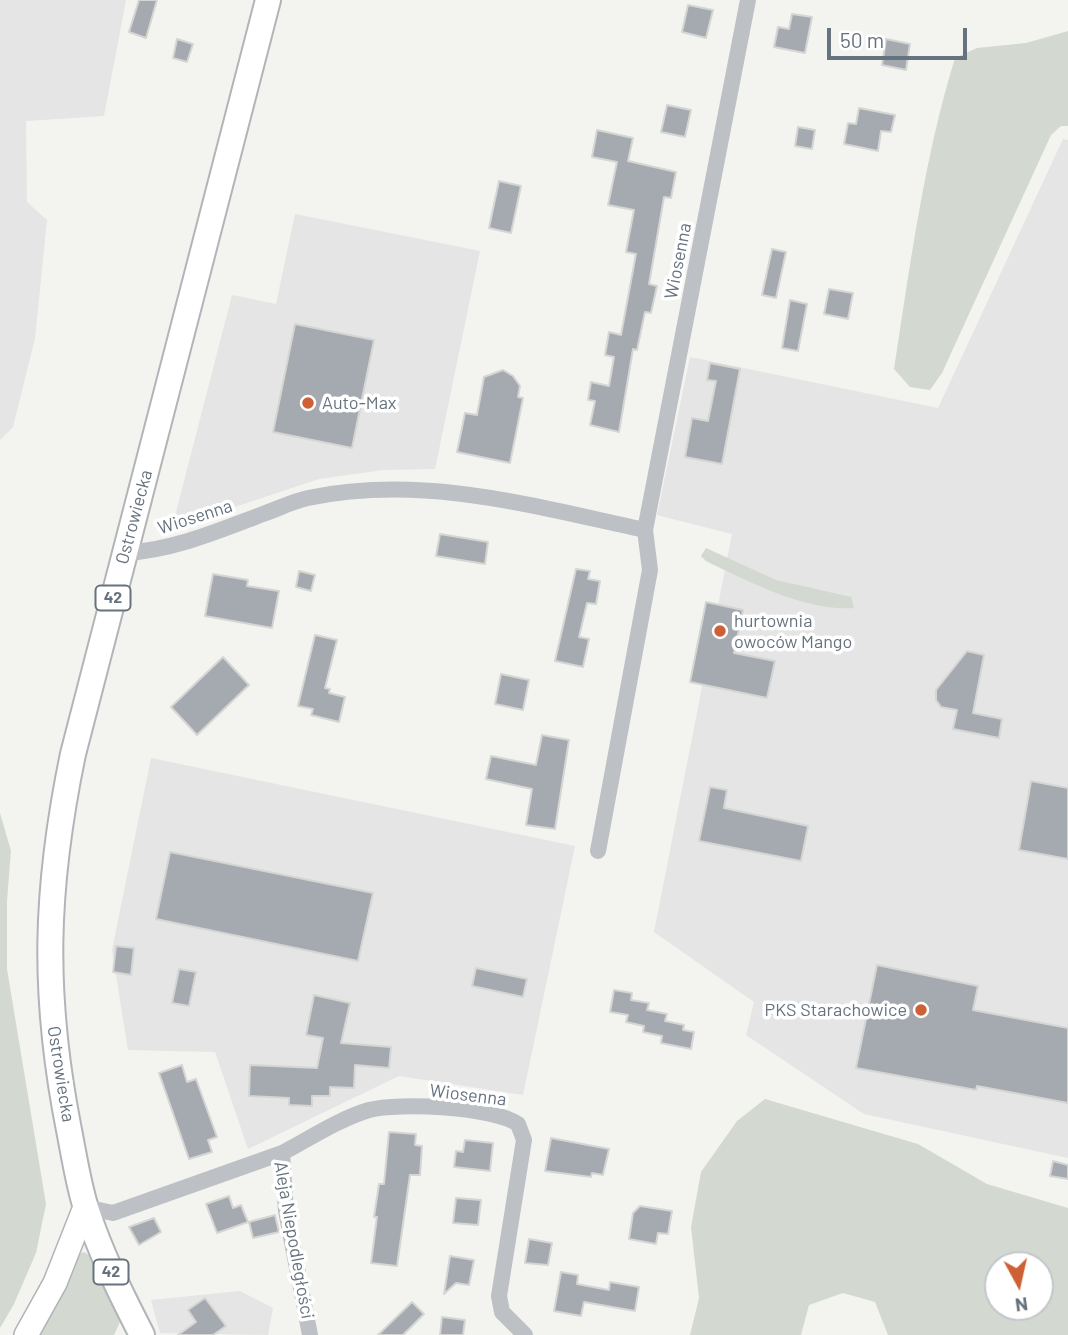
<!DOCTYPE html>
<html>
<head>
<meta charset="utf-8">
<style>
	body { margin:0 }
	#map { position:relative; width:1068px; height:1335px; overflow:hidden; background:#f3f4f0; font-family:Barlow,sans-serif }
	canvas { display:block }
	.north { position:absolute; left:984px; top:1251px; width:70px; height:70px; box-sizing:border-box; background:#fff; border:2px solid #c2c7cb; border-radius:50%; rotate:172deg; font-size:19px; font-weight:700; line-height:28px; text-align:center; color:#66727e }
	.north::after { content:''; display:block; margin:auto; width:24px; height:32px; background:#ce6036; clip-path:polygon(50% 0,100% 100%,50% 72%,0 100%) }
	.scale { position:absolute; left:827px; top:28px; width:140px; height:32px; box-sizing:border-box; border:4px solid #66727e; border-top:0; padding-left:9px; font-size:21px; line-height:24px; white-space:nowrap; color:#66727e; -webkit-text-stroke:5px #fff; paint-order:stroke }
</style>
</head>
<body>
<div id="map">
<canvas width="1068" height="1335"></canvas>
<div class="north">N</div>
<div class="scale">50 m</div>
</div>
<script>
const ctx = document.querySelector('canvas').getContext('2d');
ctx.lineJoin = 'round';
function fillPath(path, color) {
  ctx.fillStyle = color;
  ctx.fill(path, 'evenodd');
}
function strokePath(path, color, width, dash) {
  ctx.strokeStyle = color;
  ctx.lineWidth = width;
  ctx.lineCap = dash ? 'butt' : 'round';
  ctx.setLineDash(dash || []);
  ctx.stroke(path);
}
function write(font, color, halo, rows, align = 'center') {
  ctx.font = font + ' Barlow,sans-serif';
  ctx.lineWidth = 7;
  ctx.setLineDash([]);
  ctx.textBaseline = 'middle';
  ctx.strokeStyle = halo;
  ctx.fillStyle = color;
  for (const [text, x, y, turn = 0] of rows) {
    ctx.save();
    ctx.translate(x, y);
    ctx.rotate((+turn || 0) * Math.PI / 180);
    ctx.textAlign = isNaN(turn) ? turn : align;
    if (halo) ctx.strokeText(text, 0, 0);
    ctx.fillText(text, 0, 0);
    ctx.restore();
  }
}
fillPath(new Path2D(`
	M0,0H126L104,116L26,121L27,202L47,220L35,338L13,427L0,440Z
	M1063,139L1068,140V1158L864,1114L746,1035L754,1002L654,932L732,534L657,515L690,357L938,408Z
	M295,214L480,251L435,469L383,470L319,479L196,520L175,516L232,295L276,304Z
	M151,758L575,846L523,1095L399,1076L248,1149L215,1052L128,1050L112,950Z
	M240,1291L273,1308L268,1335L160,1333L151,1300Z`), '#e4e5e4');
fillPath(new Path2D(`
	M1068,31V126H1061L1051,135L942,373L930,390L910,387L894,369C910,266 924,158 955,58L977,48L1026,43Z
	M706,548L776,580L851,597L854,608C807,612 747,581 706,561L701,556Z
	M0,813L11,851L7,901V969L46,1204L36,1253L14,1304L0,1328Z
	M765,1099L918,1144L987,1184L1068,1208V1335H888L875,1302L843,1293L809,1305L801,1335H690L699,1298L691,1227L701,1172L737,1121ZM998,1265H1040V1307H998Z
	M84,1252L89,1255L120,1322L114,1335H38L58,1301L75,1256Z`), '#d3d8d0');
const building = new Path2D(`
	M139,0H157L146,38L129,32Z
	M688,5L713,10L706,38L682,32Z
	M792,14L812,17L805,53L774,47L778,27L789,29Z
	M177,39L193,44L187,62L173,58Z
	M886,39L910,44L906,70L882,65Z
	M667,105L691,110L685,137L661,132Z
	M859,108L895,115L891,132L881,131L878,151L844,144L848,123L856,124Z
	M798,127L815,130L812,149L795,146Z
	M597,130L633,138L628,161L676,172L671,198L664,197L649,284L657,286L651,313L645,312L637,350L633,349L619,432L590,425L595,401L588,400L591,382L609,386L614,357L605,355L609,332L621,335L636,254L626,252L634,210L608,205L617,162L592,157Z
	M499,181L521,186L511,233L489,228Z
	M772,249L786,252L776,298L762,295Z
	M829,289L853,293L848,319L824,314Z
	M790,300L807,304L798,351L782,348Z
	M295,324L374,340L352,448L273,432Z
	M710,363L740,369L722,464L685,457L692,418L708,421L716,381L707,380Z
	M503,370L513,376L520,386L518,397L523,398L510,463L457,452L465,413L477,415L484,377Z
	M440,534L488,542L485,564L436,556Z
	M576,569L590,571L588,579L600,581L596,604L587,603L579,637L589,639L583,667L555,661Z
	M299,571L315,575L311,591L296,587Z
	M213,574L248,580L247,586L279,591L272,628L205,616Z
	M706,602L743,610L734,653L775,661L767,698L690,682Z
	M315,635L337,640L325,688L330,689L329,693L345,697L339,722L311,715L313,709L298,706Z
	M967,651L984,655L973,713L1002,719L999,738L953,729L957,710L941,707L936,700V690Z
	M223,657L249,685L197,735L171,707Z
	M501,674L529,680L523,710L495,704Z
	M542,735L569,740L555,829L526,825L532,789L486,779L491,756L536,765Z
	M1031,781L1068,788V859L1019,850Z
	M710,787L727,790L724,808L808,826L801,861L699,841Z
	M170,852L373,893L358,961L156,919Z
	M116,946L134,948L131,975L113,972Z
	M877,965L978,986L973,1010L1068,1028V1103L977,1086L976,1090L856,1068Z
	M476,968L527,979L523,997L472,986Z
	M179,969L196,972L189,1006L172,1003Z
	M614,990L632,993L631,1000L649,1003L647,1010L667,1014L665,1021L684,1025L683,1030L694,1032L691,1049L661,1043L662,1036L643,1032L644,1026L626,1022L628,1015L610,1012Z
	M314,995L350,1003L341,1043L391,1047L389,1068L355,1065L354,1088L330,1087V1096H312V1106L289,1105V1098L249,1096L250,1065L317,1068L323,1038L306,1035Z
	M182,1065L187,1082L196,1079L217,1137L208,1140L212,1152L189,1159L159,1073Z
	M389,1132L416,1134L415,1145L422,1146L420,1175H410L397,1266L371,1263L377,1217H374L379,1184H384Z
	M551,1138L609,1149L603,1175L592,1173L591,1177L545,1171Z
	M465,1140L493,1143L490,1171L454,1167L456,1151L463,1152Z
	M1053,1161L1068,1165V1179L1050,1176Z
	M229,1196L233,1208L241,1205L248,1222L217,1233L206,1204Z
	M456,1198L481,1200L478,1225L453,1223Z
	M640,1206L672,1211L668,1234L658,1233L656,1244L629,1239L633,1213Z
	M275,1215L279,1232L253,1238L249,1222Z
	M154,1218L161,1232L139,1245L129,1227Z
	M529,1239L552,1243L548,1265L525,1263Z
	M450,1256L474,1260L469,1285L456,1283L444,1294Z
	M561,1272L578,1275L577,1284L609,1290L610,1282L639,1287L635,1311L584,1302L581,1316L554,1311Z
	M205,1298L226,1326L213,1335H178L196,1322L188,1310Z
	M412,1302L424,1314L403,1335H378Z
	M442,1317L465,1320L463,1335H440Z`);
fillPath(building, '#a4aab0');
strokePath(building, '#d5d5d3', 2);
const secondary = new Path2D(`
	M26,1335L55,1283L85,1207`);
const primary = new Path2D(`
	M142,1335C121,1294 100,1252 86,1208C78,1183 74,1155 69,1130C42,994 45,889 73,754L268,0`);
strokePath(secondary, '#b0b4b8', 26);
strokePath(primary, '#b1b4b8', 28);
strokePath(new Path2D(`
	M125,553C174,550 218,531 263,514C278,509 293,501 308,498C423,474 533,506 645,530
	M598,851L650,570L645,530L748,0
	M282,1153C309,1139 339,1119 369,1110C399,1102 493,1107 518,1124L524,1140L499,1296L502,1312L525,1335
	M85,1207L113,1213L282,1153L286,1211L310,1335`), '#bdc0c4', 16);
strokePath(secondary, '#fff', 23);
strokePath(primary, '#fff', 24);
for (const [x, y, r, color] of [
	[308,403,7,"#ce6036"],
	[720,631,7,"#ce6036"],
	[921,1010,7,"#ce6036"]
]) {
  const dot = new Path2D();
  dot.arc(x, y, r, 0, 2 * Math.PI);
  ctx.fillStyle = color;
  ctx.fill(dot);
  strokePath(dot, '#fff', 2.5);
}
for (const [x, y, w] of [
	[113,598,35],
	[111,1272,35]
]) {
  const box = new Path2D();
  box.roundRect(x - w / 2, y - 12.5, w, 25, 5);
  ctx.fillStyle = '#fff';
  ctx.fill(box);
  strokePath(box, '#66727e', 2);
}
write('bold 16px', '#66727e', null, [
	["42",113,598],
	["42",111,1272]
]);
write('18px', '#66727e', '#fff', [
	["Wiosenna",678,261,-79],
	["Ostrowiecka",134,517,-75],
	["Wiosenna",195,517,-18],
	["Ostrowiecka",61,1074,81],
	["Wiosenna",468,1095,7],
	["Aleja Niepodległości",294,1240,80]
]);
write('18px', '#66727e', '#fff', [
	["Auto-Max",322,403],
	["hurtownia",734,621],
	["owoców Mango",734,642],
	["PKS Starachowice",907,1010,"right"]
], 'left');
</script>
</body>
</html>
